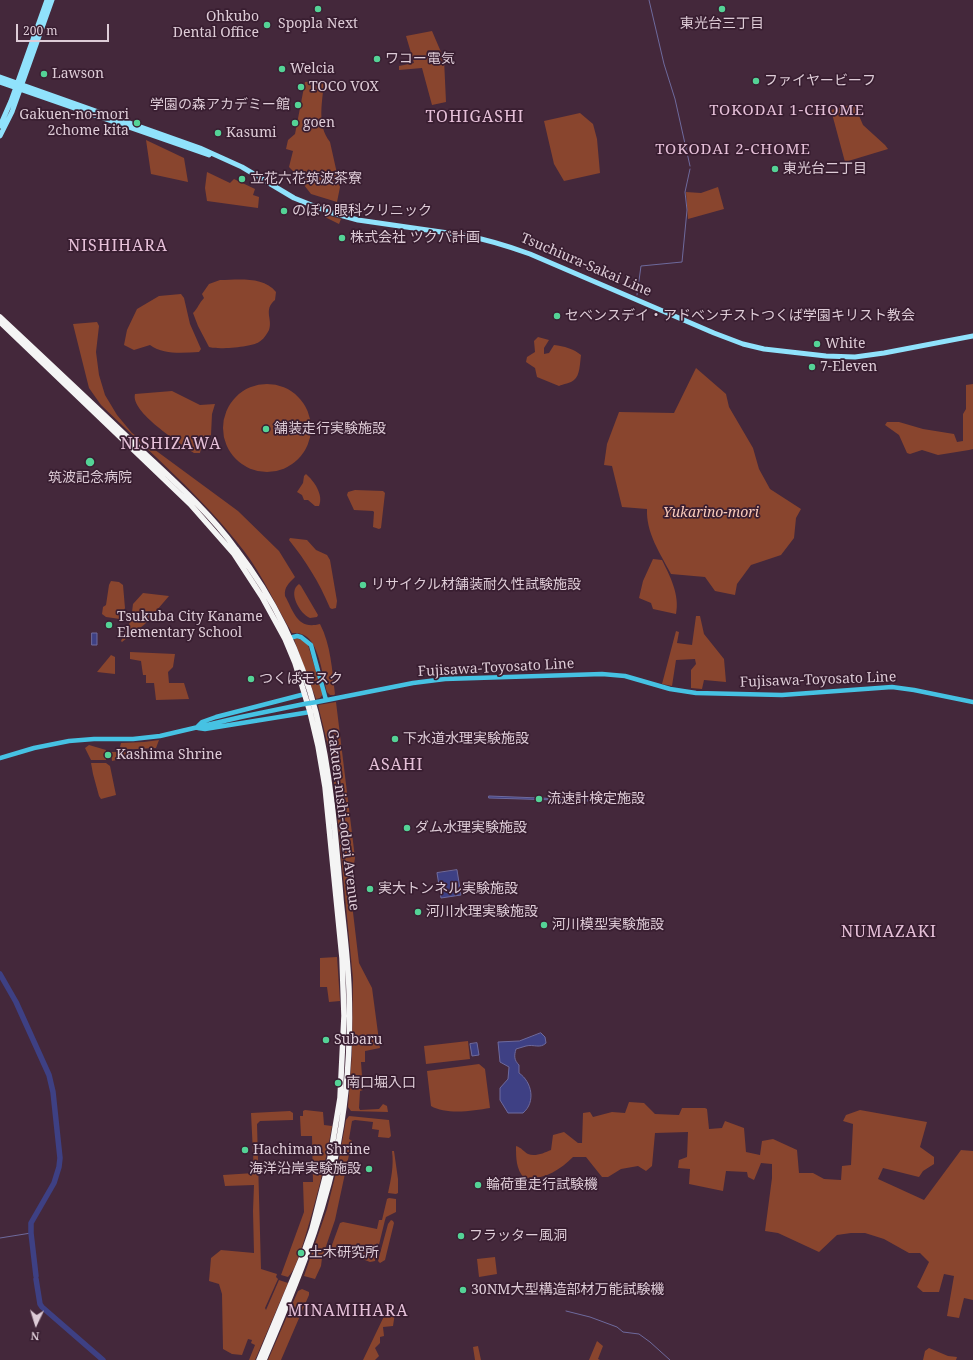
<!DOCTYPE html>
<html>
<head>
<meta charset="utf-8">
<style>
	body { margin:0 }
	#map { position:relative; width:973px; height:1360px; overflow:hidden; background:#44283b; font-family:"Noto Serif",serif }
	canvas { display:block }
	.north { position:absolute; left:16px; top:1304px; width:40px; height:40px; -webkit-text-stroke:3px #391e31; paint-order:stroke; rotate:184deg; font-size:11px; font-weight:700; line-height:16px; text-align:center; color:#deccd7 }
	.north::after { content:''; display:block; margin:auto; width:14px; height:18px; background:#deccd7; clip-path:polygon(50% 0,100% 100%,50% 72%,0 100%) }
	.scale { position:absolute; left:16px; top:24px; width:93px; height:18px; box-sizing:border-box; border:2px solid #deccd7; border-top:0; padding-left:5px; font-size:12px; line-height:14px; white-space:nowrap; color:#deccd7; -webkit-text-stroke:3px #391e31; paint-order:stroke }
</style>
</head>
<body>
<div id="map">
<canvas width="973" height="1360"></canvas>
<div class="north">N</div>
<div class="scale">200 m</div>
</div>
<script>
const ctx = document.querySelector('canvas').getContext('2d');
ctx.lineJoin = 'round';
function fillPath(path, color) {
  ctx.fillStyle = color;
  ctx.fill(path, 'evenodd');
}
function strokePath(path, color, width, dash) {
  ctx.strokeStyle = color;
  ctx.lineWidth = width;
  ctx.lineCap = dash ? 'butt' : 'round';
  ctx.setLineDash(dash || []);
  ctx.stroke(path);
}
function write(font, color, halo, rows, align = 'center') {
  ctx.font = font + ' "Noto Serif","Noto Sans JP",serif';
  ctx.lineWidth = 3.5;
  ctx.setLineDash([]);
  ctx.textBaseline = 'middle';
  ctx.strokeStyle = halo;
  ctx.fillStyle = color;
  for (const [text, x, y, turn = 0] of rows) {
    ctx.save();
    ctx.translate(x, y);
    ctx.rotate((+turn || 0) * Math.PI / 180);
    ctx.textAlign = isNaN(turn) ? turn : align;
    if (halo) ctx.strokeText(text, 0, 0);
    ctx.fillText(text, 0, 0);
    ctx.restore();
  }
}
fillPath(new Path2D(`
	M432,31L444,59L446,102L432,105L422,68L399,70V66L414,63L406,36Z
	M324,80C323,101 316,124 330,142L340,187L337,202L311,194L304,185L306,174L294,172L289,167L293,151L286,149L288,140L295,134L305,82Z
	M854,104L863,125L885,145L888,149L845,162L831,110Z
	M580,113L593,124L597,139L600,173L564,181L554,164L544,121Z
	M146,140L184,158L188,182L151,174Z
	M207,172L230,183L234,179L255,189L253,195L259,197L258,208L207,201L205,188Z
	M718,187L724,209L688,219L686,192L701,193Z
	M326,215L341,219L339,224L325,217Z
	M220,280C238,280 263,276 276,292L275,300C263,310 273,319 269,330C267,334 263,340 259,342C252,347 218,350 209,347L198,326L193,313C198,308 199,303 204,298L202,294L209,284Z
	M181,294L184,298L190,324L201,349L199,352C182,353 164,355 150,345L134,350L124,345L127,330L137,309L159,296Z
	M97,322L99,326L96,352L99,375L105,395L117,415L132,433L238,511L279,551L295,577C289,583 284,587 285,596C294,612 297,630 320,624C331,645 332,670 335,694L334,695H330L327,692C323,677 319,646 307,637C302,633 297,633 292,633C276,606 263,576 244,551C203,497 149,452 101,405L89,388L73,324Z
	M538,337L549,340L544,348V354L549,353L554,345C564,346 574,349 581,355C580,362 580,376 574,380C571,383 563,384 559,386L537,377L535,368L526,362L527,357L535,352L534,341Z
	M696,368L726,394L729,407L753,448L759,469L770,489L801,509L796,518L794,538L781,555L751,565L737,584L735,595L715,591L705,577L671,574C660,553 646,533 647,509L622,507L612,466L604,465L607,444L619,412L674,413Z
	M223 428a44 44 0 1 1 88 0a44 44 0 1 1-88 0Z
	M973,384V449L969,450L938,455L922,450L910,454L907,453L899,435L885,425L887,422H899L923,429L954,434L957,442L963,441V414L966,409V385Z
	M172,391L200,405L215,404L212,414L211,435L203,439L200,453H194C180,443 130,412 135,394Z
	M306,474C314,481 324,495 319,506H315L308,500H304L302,495L297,492L303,483L304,476Z
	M355,490L383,491L385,493L381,528L379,529L373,527L374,512L373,511L354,510L347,495L348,492Z
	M290,538L307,540L316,550L327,555L330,560L337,601L336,608L332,609L330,608C319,582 306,561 289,540Z
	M653,559L662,560C670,576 680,595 676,614L653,609L651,603L639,598L643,581Z
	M111,581L119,582L123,585L125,608L120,619L106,617L102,614L103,607L106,605L109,585Z
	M299,584L301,586L318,615L317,617L310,618C300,614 287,592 299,584Z
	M143,593L169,596L145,624L122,642L121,641L131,620L133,604Z
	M696,616H700L704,634L724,659L726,682L704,680L702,689L691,688V670L696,664L695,659L676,660L672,686L662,684L676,631L679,632L677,643L692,645Z
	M295,638L303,640L308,645L323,694L320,698L316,699L294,639Z
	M130,652L175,654L173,667L168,672L169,683H184L189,699L156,700L154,683H146V675H143L141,661L130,659Z
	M111,655L115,657V674L97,672Z
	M336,702L355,858L350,887L359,963L372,988L380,1048L365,1051V1062H361L363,1090L360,1091L359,1108L360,1110L379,1109L383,1104L387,1106L388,1112L351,1111L348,1107L352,1054L353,979L332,762L318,705Z
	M159,740L156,748C147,748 127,751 120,747L121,743L144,742Z
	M89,745L106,750V760H91L85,748Z
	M111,752H127L130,757L112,761Z
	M91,763H106L110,766L116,795L101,799L99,796L93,774Z
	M337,957L340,1001L329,1002L327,987H320V958Z
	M468,1041L470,1059L426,1064L424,1046Z
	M479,1064L485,1069L490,1108C473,1111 446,1115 431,1106L427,1071Z
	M629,1102L644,1103L655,1114L679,1115L682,1108H705L707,1109L709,1129L722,1128L725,1121L744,1128L746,1152L760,1155L762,1141L773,1139L797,1150L799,1173H813L824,1179L841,1180L842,1166L851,1165L853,1124L843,1121L846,1115L860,1110L927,1122L920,1147L934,1157V1164L923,1171L919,1177L883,1168L878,1179L924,1200L961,1150L973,1151V1300L964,1298L959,1318L947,1316L954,1276L944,1274L939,1292H923L917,1287L929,1262L920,1253H909L884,1239L865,1233H851L837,1235L819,1252L778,1233L765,1231L772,1178V1164L761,1163L754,1180L748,1177L747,1172L726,1171L723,1191L689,1184L690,1169L678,1168L679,1160L687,1157L688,1132L655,1133L652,1166L646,1171L638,1166L621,1169L608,1177H602L586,1157H573C559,1171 543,1180 524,1178C516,1169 516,1158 516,1146C522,1148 523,1151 528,1154C535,1157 544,1153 551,1150L553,1135L564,1132L578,1143H582L583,1113L590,1112L593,1117L612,1112L625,1113Z
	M305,1110L323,1112L324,1125L332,1126C325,1166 315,1205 303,1244C299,1254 296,1269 288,1277L281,1275L304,1212L303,1182H313L312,1136H301L300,1116H303V1111Z
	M290,1111L293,1113V1120L260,1121L257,1124L261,1269L277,1274L276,1277L278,1279L265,1308L266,1310L279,1280L288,1283L255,1360H249L255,1345L251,1343L252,1340L248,1339L242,1355L232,1354L223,1349L222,1294L219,1284L209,1281L211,1258L221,1250L254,1253L253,1211L254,1185L225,1186L223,1175L254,1173L251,1113Z
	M349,1116L389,1120L391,1136L389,1138L378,1137L379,1130L372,1129L373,1122L355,1120L352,1121L349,1139L352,1141L335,1220L322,1258L321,1266L315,1279L304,1276L327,1209L338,1165L346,1120Z
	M392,1151H394L398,1179V1193L396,1194L388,1193C391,1179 394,1166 392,1151Z
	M389,1198L396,1199V1212L386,1217L385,1220L375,1261L370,1262L332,1247V1245L340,1223L343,1222L377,1229L379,1220H382L387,1199Z
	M391,1220L393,1221L394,1223L385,1260L380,1263L378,1261L388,1224Z
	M495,1257L497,1274L479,1277L477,1259Z
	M302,1289L309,1292V1295L281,1360H268L298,1291Z
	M387,1310L395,1313L393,1326L383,1327L384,1336L380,1337V1343L375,1348L379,1356L375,1360H363Z
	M597,1341L603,1346L598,1359L600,1360H589Z
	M478,1346L481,1360H475L473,1347Z
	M929,1348L948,1356L957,1357L956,1360H923L925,1351Z`), '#89452e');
const water = new Path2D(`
	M92,633H97V645H92Z
	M489,796L590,800V801L489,798Z
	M457,870L461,895L441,898L437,873Z
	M541,1033L545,1037L546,1043C540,1049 534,1044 526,1046C523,1047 519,1048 516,1049C514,1056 514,1060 519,1065V1073C532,1082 536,1102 523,1113H508L500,1100V1088L508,1079L509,1067L500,1062L498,1042L519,1041Z
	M477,1043L479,1055L472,1056L470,1044Z`);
fillPath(water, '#3e4084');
strokePath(water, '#6e6a9d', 1);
strokePath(new Path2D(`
	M649,0L664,64L675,99L690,166
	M637,295L641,266L682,262L687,210L685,192L690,169
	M0,1238L31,1233
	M566,1311L590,1317L617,1327L623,1332L639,1334L650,1342L670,1360`), '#6e6a9d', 1);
strokePath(new Path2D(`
	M0,974L16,1002L49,1075L53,1092L60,1158L59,1167L54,1183L31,1223V1233L36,1276
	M36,1279L40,1304L42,1307L103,1360`), '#3e4084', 5.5);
strokePath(new Path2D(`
	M289,638L297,636L301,637L311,645L326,700
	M317,702L413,683L445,679L602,674L625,676L670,689L696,693L782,695L892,687L914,690L973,702
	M198,726L202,722L216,717L305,694
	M198,728L205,729L310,712
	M0,758L34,748L69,741L94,739H133L160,736L241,717L304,704`), '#46c2e3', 4.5);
strokePath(new Path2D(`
	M0,77L200,148L242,167L294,198L329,212L358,220L462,235C485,239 508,246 530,254L714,333L743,344L764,349L826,356L855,357L884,353L973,336
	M0,82L209,155
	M0,126L11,101L47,0
	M0,136L12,112L52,0`), '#90e2fc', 5);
strokePath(new Path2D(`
	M0,317C47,361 95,406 142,451C175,482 209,512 236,549C273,597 301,654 316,713C331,773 336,838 341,900C344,930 348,959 349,989C351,1045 347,1104 335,1159C319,1231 292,1294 264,1360
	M0,322L190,504L234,554L262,597L285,639L295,663L310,712L318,746L325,787L342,958L344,1016L340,1098L330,1158L312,1229L304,1252L259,1360`), '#f4f4f4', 5.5);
strokePath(new Path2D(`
	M304,704L317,702`), '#46c2e3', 4.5);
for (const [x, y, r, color] of [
	[318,9,4,"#54d396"],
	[722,9,4,"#54d396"],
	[267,25,4,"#54d396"],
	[377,59,4,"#54d396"],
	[282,69,4,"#54d396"],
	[44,74,4,"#54d396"],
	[756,81,4,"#54d396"],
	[301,87,4,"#54d396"],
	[298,105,4,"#54d396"],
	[137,123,4,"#54d396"],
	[295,123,4,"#54d396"],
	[218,133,4,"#54d396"],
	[775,169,4,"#54d396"],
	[242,179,4,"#54d396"],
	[284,211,4,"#54d396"],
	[342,238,4,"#54d396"],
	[557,316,4,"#54d396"],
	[817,344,4,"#54d396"],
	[812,367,4,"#54d396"],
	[266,429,4,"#54d396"],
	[90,462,5,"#54d396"],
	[363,585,4,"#54d396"],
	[109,625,4,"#54d396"],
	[251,679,4,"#54d396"],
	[395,739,4,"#54d396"],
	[108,755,4,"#54d396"],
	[539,799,4,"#54d396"],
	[407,828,4,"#54d396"],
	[370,889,4,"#54d396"],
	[418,912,4,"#54d396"],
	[544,925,4,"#54d396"],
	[326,1040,4,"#54d396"],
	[338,1083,4,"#54d396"],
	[245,1150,4,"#54d396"],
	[369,1169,4,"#54d396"],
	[478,1185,4,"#54d396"],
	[461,1236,4,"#54d396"],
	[301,1253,4,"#54d396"],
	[463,1290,4,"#54d396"]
]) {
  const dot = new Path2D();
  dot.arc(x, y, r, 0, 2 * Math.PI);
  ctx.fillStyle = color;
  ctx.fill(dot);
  strokePath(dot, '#391e31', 1.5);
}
write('14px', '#deccd7', '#391e31', [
	["Ohkubo",259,17,"right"],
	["Dental Office",259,33,"right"],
	["Spopla Next",318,24,"center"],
	["東光台三丁目",722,24,"center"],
	["ワコー電気",385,59],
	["Welcia",290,69],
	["Lawson",52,74],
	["ファイヤービーフ",764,81],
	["TOCO VOX",309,87],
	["学園の森アカデミー館",290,105,"right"],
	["Gakuen-no-mori",129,115,"right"],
	["2chome kita",129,131,"right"],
	["goen",303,123],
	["Kasumi",226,133],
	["東光台二丁目",783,169],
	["立花六花筑波茶寮",250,179],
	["のぼり眼科クリニック",292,211],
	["株式会社 ツクバ計画",350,238],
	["セベンスデイ・アドベンチストつくば学園キリスト教会",565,316],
	["White",825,344],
	["7-Eleven",820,367],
	["舗装走行実験施設",274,429],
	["筑波記念病院",90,478,"center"],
	["リサイクル材舗装耐久性試験施設",371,585],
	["Tsukuba City Kaname",117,617],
	["Elementary School",117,633],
	["つくばモスク",259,679],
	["下水道水理実験施設",403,739],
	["Kashima Shrine",116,755],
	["流速計検定施設",547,799],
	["ダム水理実験施設",415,828],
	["実大トンネル実験施設",378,889],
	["河川水理実験施設",426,912],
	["河川模型実験施設",552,925],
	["Subaru",334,1040],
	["南口堀入口",346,1083],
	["Hachiman Shrine",253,1150],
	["海洋沿岸実験施設",361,1169,"right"],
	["輪荷重走行試験機",486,1185],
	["フラッター風洞",469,1236],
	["土木研究所",309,1253],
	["30NM大型構造部材万能試験機",471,1290]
], 'left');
write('14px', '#deccd7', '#391e31', [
	["Tsuchiura-Sakai Line",586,265,23],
	["Fujisawa-Toyosato Line",496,668,-3],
	["Fujisawa-Toyosato Line",818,680,-2],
	["Gakuen-nishi-odori Avenue",343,820,83]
]);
write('italic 14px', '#f9cbbb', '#391e31', [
	["Yukarino-mori",711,513]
]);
ctx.letterSpacing = '1px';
write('15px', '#e6c1d9', '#391e31', [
	["TOKODAI 1-CHOME",787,111],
	["TOKODAI 2-CHOME",733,150]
]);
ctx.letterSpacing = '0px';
ctx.letterSpacing = '1px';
write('16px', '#e6c1d9', '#391e31', [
	["TOHIGASHI",475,117],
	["NISHIHARA",118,246],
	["NISHIZAWA",171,444],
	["ASAHI",396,765],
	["NUMAZAKI",889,932],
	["MINAMIHARA",348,1311]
]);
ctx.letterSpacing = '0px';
</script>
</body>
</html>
